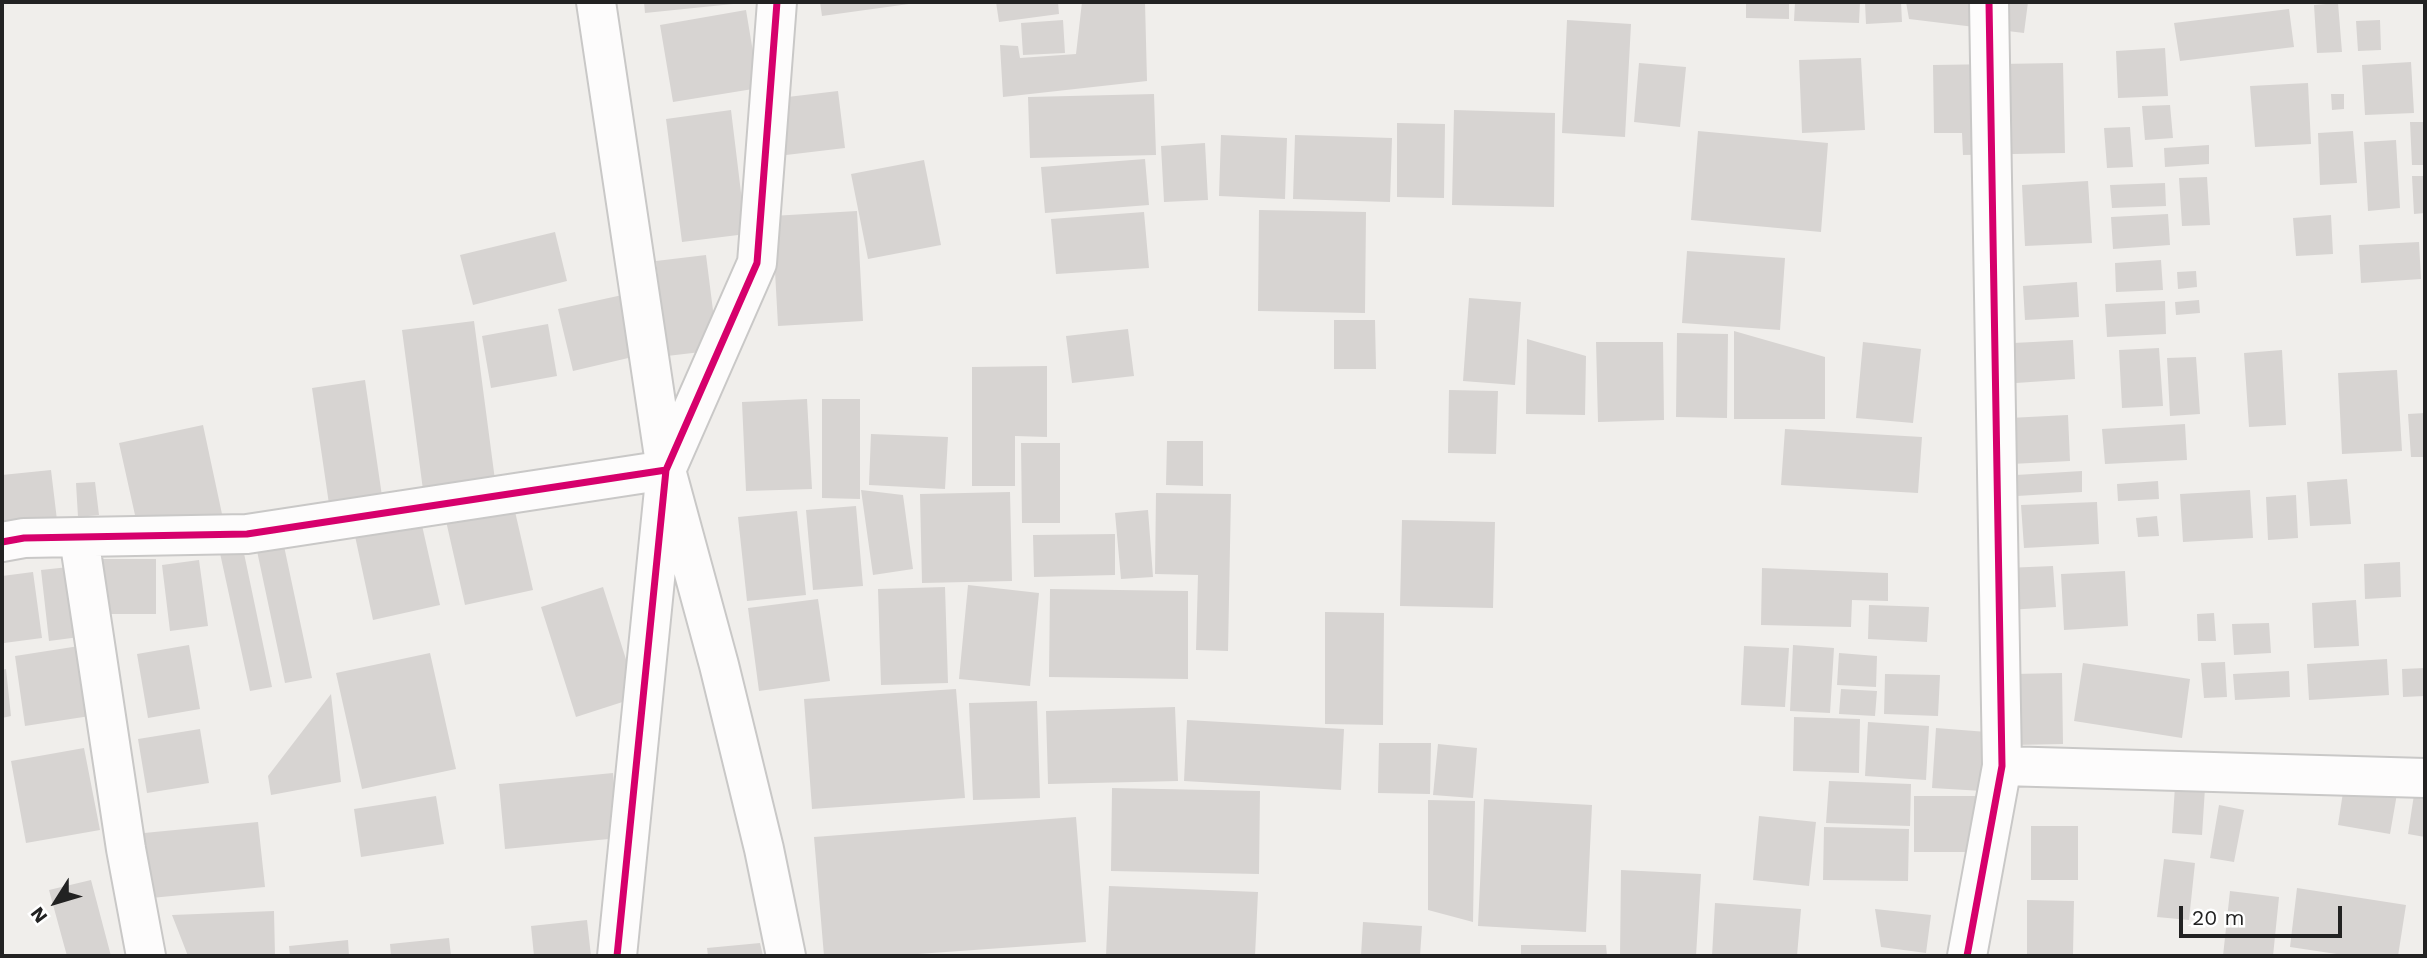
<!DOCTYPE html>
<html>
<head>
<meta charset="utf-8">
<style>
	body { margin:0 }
	#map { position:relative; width:2427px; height:958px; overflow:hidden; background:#f0eeeb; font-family:"Work Sans",sans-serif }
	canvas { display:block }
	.frame { position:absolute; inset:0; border:4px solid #222; pointer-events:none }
	.north { position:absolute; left:21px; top:867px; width:70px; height:70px; -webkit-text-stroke:5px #fff; paint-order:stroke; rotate:233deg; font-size:19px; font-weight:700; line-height:28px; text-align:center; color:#222 }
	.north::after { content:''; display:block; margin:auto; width:24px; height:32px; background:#222; clip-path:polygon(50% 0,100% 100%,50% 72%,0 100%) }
	.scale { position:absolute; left:2179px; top:906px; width:163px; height:32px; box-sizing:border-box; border:4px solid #222; border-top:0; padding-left:9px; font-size:21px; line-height:24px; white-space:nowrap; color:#222; -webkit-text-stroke:5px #fff; paint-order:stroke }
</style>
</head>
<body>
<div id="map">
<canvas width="2427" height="958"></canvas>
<div class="frame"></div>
<div class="north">N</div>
<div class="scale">20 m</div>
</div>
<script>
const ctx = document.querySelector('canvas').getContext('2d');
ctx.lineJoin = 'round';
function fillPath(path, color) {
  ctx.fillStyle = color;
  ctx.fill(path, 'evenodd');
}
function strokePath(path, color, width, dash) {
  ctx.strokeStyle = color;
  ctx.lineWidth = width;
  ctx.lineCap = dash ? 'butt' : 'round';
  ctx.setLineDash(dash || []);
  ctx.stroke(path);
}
fillPath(new Path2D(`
	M644,2H733V4L645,13Z
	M820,2H916V3L822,16Z
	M996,2H1058L1059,14L999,22Z
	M1082,2H1145L1147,81L1003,97L1000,45L1018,46L1020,58L1076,54Z
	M1746,2H1789V19L1746,18Z
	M1795,2H1860L1859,23L1794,21Z
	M1865,2H1901L1902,22L1866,24Z
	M1906,2H2028L2024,33L1909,19Z
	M2338,3L2342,52L2317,53L2314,5Z
	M2289,9L2294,47L2180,61L2174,23Z
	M746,10L759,88L673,102L660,25Z
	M1063,20L1065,53L1023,55L1021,23Z
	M1567,20L1631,24L1625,137L1562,133Z
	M2380,20L2381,50L2358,51L2356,21Z
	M2165,48L2168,96L2118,98L2116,51Z
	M1861,58L1865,130L1802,133L1799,60Z
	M2411,62L2414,113L2365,115L2362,65Z
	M1639,63L1686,67L1680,127L1634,122Z
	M2063,63L2065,153L1963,155L1962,133H1934L1933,65Z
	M2308,83L2311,144L2255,147L2250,86Z
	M838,91L845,148L786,155L779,98Z
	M1154,94L1156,155L1030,158L1028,97Z
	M2331,94H2344V109L2332,110Z
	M2170,105L2173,138L2145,140L2142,106Z
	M731,110L746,234L682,242L666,119Z
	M1454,110L1555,113L1554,207L1452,205Z
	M2410,122H2425V165H2412Z
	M1397,123L1445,124L1444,198L1397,197Z
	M2130,127L2133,167L2107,168L2104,128Z
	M1698,131L1828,143L1821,232L1691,220Z
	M2353,131L2357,183L2320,185L2318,133Z
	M1221,135L1287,138L1285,199L1219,196Z
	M1295,135L1392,138L1390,202L1293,199Z
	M2396,140L2400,208L2368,211L2364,142Z
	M1205,143L1208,200L1164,202L1161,146Z
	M2209,145V164L2165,167L2164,148Z
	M1145,159L1149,205L1045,213L1041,167Z
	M924,160L941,245L868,259L851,174Z
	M2412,176H2425V213L2414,214Z
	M2207,177L2210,225L2182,226L2179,178Z
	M2088,181L2092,243L2025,246L2022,185Z
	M2165,183L2166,206L2112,208L2110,185Z
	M1259,210L1366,212L1365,313L1258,311Z
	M857,211L863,321L778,326L772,216Z
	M1144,212L1149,268L1056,274L1051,219Z
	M2168,214L2170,245L2113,249L2111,217Z
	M2331,215L2333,254L2296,256L2293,218Z
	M555,232L567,281L473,305L460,255Z
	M2419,242L2421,279L2361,283L2359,245Z
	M1687,251L1785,258L1780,330L1682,323Z
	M706,255L718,350L667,356L656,261Z
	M2161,260L2163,290L2116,292L2115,263Z
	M2196,271L2197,287L2178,289L2177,272Z
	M2077,282L2079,317L2025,320L2023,286Z
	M627,294L641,355L573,371L558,309Z
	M1469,298L1521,302L1515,385L1463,381Z
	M2199,300L2200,313L2176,315L2175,302Z
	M2165,301L2166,334L2107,337L2105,304Z
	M1334,320H1375L1376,369H1334Z
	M474,321L495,480L423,490L402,330Z
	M548,324L557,376L491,388L482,336Z
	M1128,329L1134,376L1072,383L1066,336Z
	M1734,331L1825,357V419H1734Z
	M1677,333L1728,334L1727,418L1676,417Z
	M1527,339L1586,356L1585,415L1526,414Z
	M2073,340L2075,379L2016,383L2013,343Z
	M1596,342H1663L1664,420L1598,422Z
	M1863,342L1921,349L1913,423L1856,418Z
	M2159,348L2163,406L2122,408L2119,350Z
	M2282,350L2286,425L2249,427L2244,353Z
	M2196,357L2200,414L2170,416L2167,358Z
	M1047,366V437L1015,436V486H972V367Z
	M2397,370L2402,451L2342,454L2338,373Z
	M365,380L382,496L329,504L312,388Z
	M1449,390L1498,391L1496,454L1448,453Z
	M807,399L812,489L746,491L742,402Z
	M822,399H860V499L822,498Z
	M2425,413V457H2411L2408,414Z
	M2068,415L2070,461L2011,464L2009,418Z
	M2185,424L2187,460L2105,464L2102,429Z
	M203,425L222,514L139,533L119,443Z
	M1785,429L1922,437L1918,493L1781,485Z
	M871,434L948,437L945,489L869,485Z
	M1167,441H1203V486L1166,485Z
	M1021,443H1060V523H1022Z
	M51,470L57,520L2,526V475Z
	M2082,471V492L2017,496L2016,475Z
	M2347,479L2351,524L2310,526L2307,482Z
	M2158,481L2159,499L2118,501L2117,484Z
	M95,482L99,515L78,517L76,483Z
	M861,490L903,495L913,569L873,575Z
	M2250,490L2253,538L2183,542L2180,494Z
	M1010,492L1012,581L922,583L920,494Z
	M1156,493L1231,494L1228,651L1196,650L1198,575L1155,574Z
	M2296,495L2298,538L2268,540L2266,497Z
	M2097,502L2099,544L2024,548L2021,505Z
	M856,506L863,586L813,590L806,510Z
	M514,507L533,590L465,605L446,521Z
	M1148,510L1153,577L1121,579L1115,513Z
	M797,511L806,595L747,601L738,517Z
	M2157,516L2159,536L2138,537L2136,518Z
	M1402,520L1495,522L1493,608L1400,606Z
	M421,521L440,605L373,620L355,536Z
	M1115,534V575L1034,577L1033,535Z
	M241,539L272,687L250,691L218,544Z
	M284,546L312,678L285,683L257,551Z
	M92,559H156V614H92Z
	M199,560L208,626L170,631L162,565Z
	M2400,562L2401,597L2365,599L2364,564Z
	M78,566L87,636L49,641L41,570Z
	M2053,566L2056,607L2008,610L2005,568Z
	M1762,568L1888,573V601L1852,600L1851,627L1761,625Z
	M2125,571L2128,626L2064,630L2061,574Z
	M33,572L42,638L4,643L2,624V576Z
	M968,585L1039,593L1030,686L959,679Z
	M603,587L638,697L576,717L541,607Z
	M945,587L948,683L881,685L878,589Z
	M1050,589L1188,591V679L1049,677Z
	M818,599L830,681L759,691L748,608Z
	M2356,600L2359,646L2314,648L2312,603Z
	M1869,605L1929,607L1927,642L1868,639Z
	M1325,612L1384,613L1383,725L1325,724Z
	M2214,613L2216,641H2198L2197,614Z
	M2269,623L2271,653L2234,655L2232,624Z
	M92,644L103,714L25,726L15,656Z
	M189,645L200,709L148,718L137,654Z
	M1793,645L1834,648L1830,713L1790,711Z
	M1744,646L1789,648L1785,707L1741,705Z
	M430,653L456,769L362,789L336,673Z
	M1839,653L1877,656L1876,687L1837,685Z
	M2387,659L2389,695L2309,700L2307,664Z
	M2225,662L2227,697L2204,698L2201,663Z
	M2083,663L2190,679L2182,738L2074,721Z
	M2425,668V696L2403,697L2402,669Z
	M6,669L11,716L2,718V670Z
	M2289,671L2290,697L2235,700L2233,674Z
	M2062,673L2063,744L2014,745V674Z
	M1885,674L1940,675L1938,716L1884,714Z
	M956,689L965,798L812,809L804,699Z
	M1841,689L1877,691L1875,716L1839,714Z
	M331,694L341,782L271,795L268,776Z
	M1037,701L1040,798L973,800L969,703Z
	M1175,707L1178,781L1048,784L1046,711Z
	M1794,717L1860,719L1859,773L1793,771Z
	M1187,720L1344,729L1341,790L1184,781Z
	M1868,722L1929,726L1926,780L1865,776Z
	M1936,728L1987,732L1983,791L1932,788Z
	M200,729L209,783L147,793L138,739Z
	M1379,743H1431L1430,794L1378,793Z
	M1438,744L1477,748L1473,798L1433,795Z
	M84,748L100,830L26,843L11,761Z
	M613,773L619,838L505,849L499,784Z
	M2345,779L2398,788L2390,834L2338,825Z
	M1829,781L1911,784L1910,826L1826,823Z
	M2175,786L2205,788L2202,835L2172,833Z
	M1112,788L1260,791L1259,874L1111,871Z
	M2415,788L2425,790V837L2408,834Z
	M436,796L444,844L361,857L354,809Z
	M1914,796H1975V852H1914Z
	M1484,799L1592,805L1586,932L1478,926Z
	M1428,800L1475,801L1473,922L1428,910Z
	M2219,805L2244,810L2234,862L2210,858Z
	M1759,816L1816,822L1809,886L1753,880Z
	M1076,817L1086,942L890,956H824L814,837Z
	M258,822L265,887L151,898L144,833Z
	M2031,826H2078V880H2031Z
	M1824,827L1909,829L1908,881L1823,880Z
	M2164,859L2195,863L2189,920L2157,917Z
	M1621,870L1701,874L1696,956H1620Z
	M91,880L111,956H67L49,890Z
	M1109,886L1258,892L1255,956H1106Z
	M2297,888L2406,905L2398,956H2350L2290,947Z
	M2230,891L2279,897L2273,956H2223Z
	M2027,900L2074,901L2073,954H2027Z
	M1715,903L1801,909L1797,956H1712Z
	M1875,909L1931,915L1926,953L1881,947Z
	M274,911L275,956H188L172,915Z
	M587,920L591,956H534L531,926Z
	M1363,922L1422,926L1420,956H1361Z
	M449,938L451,956H391L390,944Z
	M348,940L349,956H290L289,946Z
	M760,943L763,956H708L707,948Z
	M1521,945H1606L1607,956H1521Z`), '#d7d4d2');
const street = new Path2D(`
	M596,2L666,470L719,665L764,849L786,956
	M79,538L126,849L146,956
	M2,542L24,538L247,534L666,470
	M2002,766L2425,778
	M617,956L666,470L757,263L777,2
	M1967,956L2002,766L1989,2`);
strokePath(street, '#c9c8c7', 42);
strokePath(street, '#fdfcfc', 38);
strokePath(new Path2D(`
	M2,542L24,538L247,534L666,470
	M617,956L666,470L757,263L777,2
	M1967,956L2002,766L1989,2`), '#d6006c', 7);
</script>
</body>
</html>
